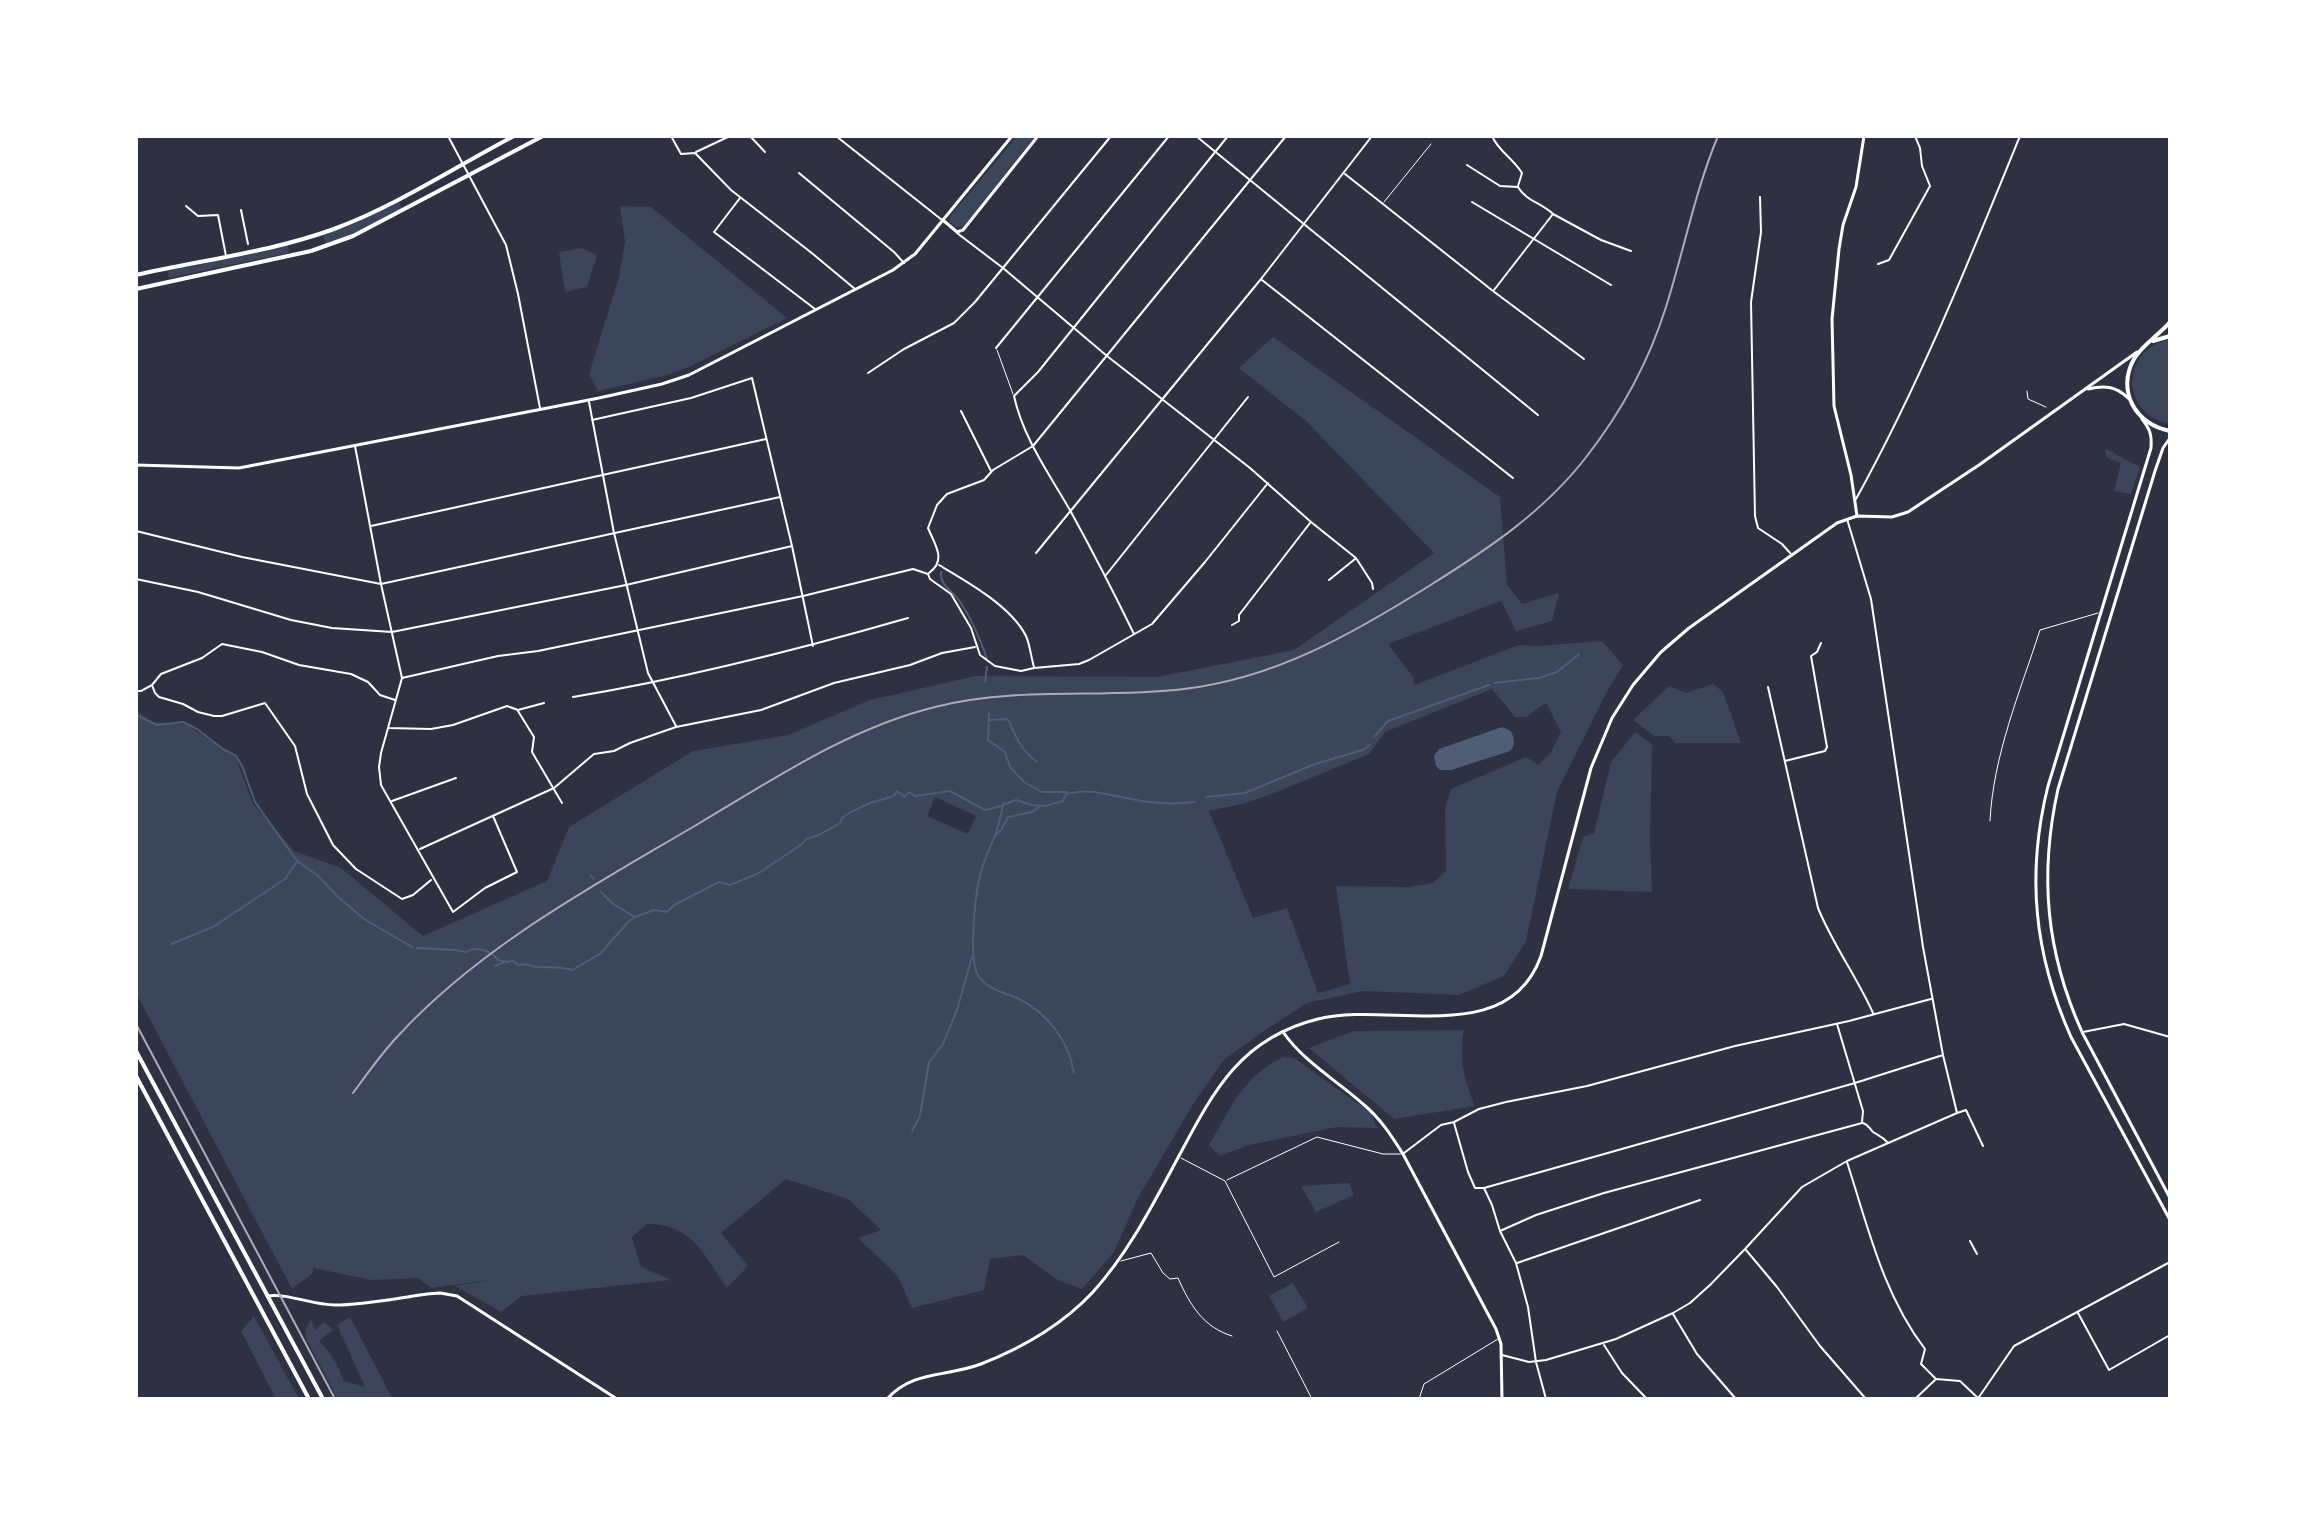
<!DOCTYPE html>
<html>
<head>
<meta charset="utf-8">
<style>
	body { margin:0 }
	#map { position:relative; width:2306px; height:1535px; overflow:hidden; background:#2d3142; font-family:"PT Sans Narrow",sans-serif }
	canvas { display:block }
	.frame { position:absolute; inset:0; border:138px solid #fff; pointer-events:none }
</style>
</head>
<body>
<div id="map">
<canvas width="2306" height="1535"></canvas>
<div class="frame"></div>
</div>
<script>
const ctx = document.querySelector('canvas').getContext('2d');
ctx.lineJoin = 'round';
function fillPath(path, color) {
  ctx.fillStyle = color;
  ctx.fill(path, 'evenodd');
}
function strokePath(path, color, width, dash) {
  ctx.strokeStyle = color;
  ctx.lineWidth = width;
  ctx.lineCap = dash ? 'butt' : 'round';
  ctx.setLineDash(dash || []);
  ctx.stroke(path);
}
fillPath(new Path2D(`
	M1017,136H1035L966,223L961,227H956L949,222L951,215Z
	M398,201L402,208L352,234L325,244L323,235L349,226Z
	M620,206L651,207L787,318L689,367L664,376L598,391L589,374L619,277L625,242Z
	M288,245L289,253L169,278L167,271Z
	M582,248L597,255L587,287L565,292L559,252Z
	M1273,337L1500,497L1507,585L1522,604L1559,593L1552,621L1516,631L1501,601L1388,644L1413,677L1414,685L1519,645L1538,646L1602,641L1623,665L1606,693L1557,792L1526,941L1504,976L1459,995L1363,991L1307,1003L1261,1033L1224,1060L1195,1101L1138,1198L1114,1252L1082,1289L1058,1280L1023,1255L990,1259L984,1290L912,1308L897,1275L858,1238L881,1230L848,1199L786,1179L721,1233L748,1266L727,1288C704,1255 692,1224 647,1224L632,1237L641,1267L671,1280L522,1296L501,1312L455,1286L498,1279L431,1288L418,1278L372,1280L313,1268V1273L292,1289L136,993V710L152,722L186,724L236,758L253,804L294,851L341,868L423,936L547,881L569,827L693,751L788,735L870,700L976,676L1157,677L1294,650L1434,553L1306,421L1239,368ZM1492,689L1515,717H1526L1546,703L1561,732L1550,754L1538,765L1526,757L1451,789L1445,808L1446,871L1433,883L1407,887L1336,886L1350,984L1318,993L1287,908L1253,918L1209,811L1246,803L1277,792L1369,754L1385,732ZM935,797L976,816L968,834L927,816Z
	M2170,339V424C2120,414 2120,350 2170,339Z
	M2105,450H2108L2140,467L2131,494L2114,491L2121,463L2107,458Z
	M1713,684L1723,692L1741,743H1675L1669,736H1654L1633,720L1669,686L1686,693Z
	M1635,732L1652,744L1650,841L1652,892L1568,889L1583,837L1594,833L1611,762Z
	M1464,1030C1458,1056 1465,1082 1475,1106L1394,1119L1309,1048L1354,1031Z
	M1283,1057L1294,1058L1371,1113L1377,1128L1337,1127L1249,1145L1220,1156L1209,1145C1231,1108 1242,1077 1283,1057Z
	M1349,1183L1354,1195L1316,1212L1301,1186Z
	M1293,1283L1308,1308L1283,1322L1269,1296Z
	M254,1316L299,1399H276L241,1331Z
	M350,1317L391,1396L393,1399H337L306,1338V1329L311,1319L315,1330L324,1322L333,1330L319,1341C331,1353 338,1365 344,1381L365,1387L337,1325Z`), '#3c4559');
fillPath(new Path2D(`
	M1502,727L1511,731C1514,738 1516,745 1510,751L1451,770H1440L1436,766L1434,756L1439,749Z`), '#4f5d75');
strokePath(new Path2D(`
	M941,572C940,585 950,589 958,599C971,616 980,639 987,659
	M985,682L987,667
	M1494,683L1539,678L1557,672L1579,654
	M989,713L988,740L1005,752L1010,767L1024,782L1042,792H1067
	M136,715L157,725L183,722L197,729L223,749L236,756L243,768L255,802L297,861L317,875L337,896L364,919L412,947
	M990,720L1007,719L1009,721C1016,738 1022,751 1037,762
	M1374,737L1388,721L1489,685
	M1206,797L1245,793L1315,764L1363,750L1370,745
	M1004,803C1001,813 999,824 996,833C990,848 982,864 979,880C975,898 968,963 979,977C988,989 1004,993 1017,998C1048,1013 1068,1040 1074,1073
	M995,836L1001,830L1008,817L1032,812L1039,807
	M590,875L594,879
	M601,892L613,904L635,917
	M171,944L213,927L285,879L296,863
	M417,948L455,950L466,952C476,946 491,950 498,960L509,962L512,960L518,965C527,963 529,966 538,967C550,968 560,966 572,970L600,954L628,922L635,917L654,910L667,912L674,905L719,882L730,885L759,873L802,844L806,839L819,835L840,823L843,817L851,812L870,803L894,796L897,791L905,797L909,792L915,796L950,791L985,810L998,807L1016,800L1032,805L1045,806L1063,801L1066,794C1093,786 1121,799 1149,802C1164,804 1179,804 1195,802
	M495,966L505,962
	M912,1131L920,1116L929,1062L943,1044L957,1010L972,957`), '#4f5d75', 2);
strokePath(new Path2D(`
	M1384,202L1431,144
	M997,350L1013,394
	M2027,391L2028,399L2046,407
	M1990,821C1993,756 2020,692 2040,630L2098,613
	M1181,1158L1225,1181L1274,1277L1339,1242
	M1227,1180L1317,1137L1383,1154H1401
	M1121,1261L1151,1253L1163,1273L1170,1279L1178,1278C1190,1305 1203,1327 1232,1336
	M1277,1331L1312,1399
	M1419,1399L1424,1384L1498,1339`), '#fff', 1);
strokePath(new Path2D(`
	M448,136L506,245L518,294L540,408
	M671,136L681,154L695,153L731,190L813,254L855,289
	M750,136L765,152
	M836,136L942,220
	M1196,136L1538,415
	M1492,136C1499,152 1512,157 1522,173L1518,186
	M696,152L730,136
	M1467,165L1500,186L1518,187C1526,201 1542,203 1553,214L1601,240L1631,251
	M799,173L894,252L904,263
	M1345,174L1493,291L1584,359
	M1760,197L1761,232L1751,302L1755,516L1758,528L1782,544L1791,554
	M740,198L714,232L815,309
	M1472,202L1611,285
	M186,206L198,216L218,215L226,256
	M241,210L248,244
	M957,233L1003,268L1107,356L1250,468L1311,522L1356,558L1372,583L1373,589
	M1878,264L1889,260L1930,186L1922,166L1920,148L1915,136
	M1262,280L1513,478
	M1494,290L1553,214
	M996,348L1169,136
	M868,373L904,349L954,323L975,302L1111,136
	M589,402L614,533L648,673L676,726
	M961,411L991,471
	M592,420L691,398L752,378L792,546L813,646
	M355,446L381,584L402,678L381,753L379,767L381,785L453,912L485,888L517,872L493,816
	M1856,499C1920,383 1970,259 2020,136
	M1847,519L1871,599L1923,947L1943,1055L1957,1113
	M371,526L766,439
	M136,531L242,557L381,584L780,497
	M1036,553L1261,279L1372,136
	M939,565C966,581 1011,606 1026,636C1030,645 1031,657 1034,667
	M929,573C947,560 935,545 928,528L937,505L947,494L984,480L993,470L1033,446L1286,136
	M1106,575L1248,397
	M136,579L198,592L291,620L332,628L392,632L626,585L792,546
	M1329,580L1355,559
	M1232,625L1239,621V615L1310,523
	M1134,634C1114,593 1093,552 1071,512C1050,475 1023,438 1014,396L1038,372L1228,136
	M402,678L498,656L538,651L803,596L913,569L928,574L930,579L951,594L971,628L980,655L995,666L1021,671L1034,668L1079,664L1089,660L1152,624L1205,562L1268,483
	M152,685L155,693L159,697L183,704L198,712L214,716H222L265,703L295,746L307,794L333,845L356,869L402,899L413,895L431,880
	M1768,687L1818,908C1833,945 1857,977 1873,1013
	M136,691H141L152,685L161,674L202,658L222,644L262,652L299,665L351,674L368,682L380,695L395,700
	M573,697C687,678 797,650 908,618
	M518,711L534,737L532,752L562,803
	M389,728L431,729L453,725L507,706L518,710L544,703
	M1785,761L1825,751L1827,747L1811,656L1817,652L1821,643
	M392,801L456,778
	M420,849L554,788L594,754L614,751L630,743L676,727L761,710L834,683L910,665L942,653L975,647
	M1837,1024L1863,1111L1862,1122
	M2083,1032L2124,1024L2170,1037
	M1454,1123L1468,1172L1475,1188H1484L1492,1205L1500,1231L1516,1263L1528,1307L1536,1362L1546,1399
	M1863,1123C1869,1125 1869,1128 1873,1132C1879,1136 1882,1136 1888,1143
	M1404,1153L1441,1125L1454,1122L1479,1109L1506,1102L1587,1086L1735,1046L1849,1021L1931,999
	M1847,1162C1868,1227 1883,1294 1925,1349L1921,1364L1936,1379L1960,1381L1979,1399
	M1484,1188L1855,1083L1943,1055
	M1500,1231L1536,1215L1604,1193L1862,1123
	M1970,1241L1977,1254
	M1746,1250L1777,1287L1820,1346L1866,1399
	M1517,1263L1700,1200
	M2078,1313L2109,1370L2170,1335
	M1673,1314L1697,1354L1736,1399
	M1604,1345L1622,1373L1647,1399
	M1502,1355L1529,1362L1546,1360L1616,1339L1673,1313L1690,1303L1710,1285L1745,1249L1802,1187L1847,1161L1957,1113L1966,1110L1983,1146
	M1979,1397L2014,1346L2170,1262
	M1915,1399L1935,1380`), '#fff', 2);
strokePath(new Path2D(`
	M1857,516L1851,475L1834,406L1832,319L1839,249L1843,225L1856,187L1864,136
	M1283,1032C1304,1062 1336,1080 1363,1104C1380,1118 1391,1135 1403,1154L1496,1329L1501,1344L1502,1399
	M267,1296C288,1293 312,1305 335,1305C365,1305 397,1298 427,1294L440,1293L457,1296L617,1399`), '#fff', 3);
strokePath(new Path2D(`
	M944,221L957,232L963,230L1038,136
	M2088,389C2104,385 2116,386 2128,398
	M2142,419C2150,429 2152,435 2151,448L2048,786C2026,874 2034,954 2071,1037L2170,1220
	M2170,438L2163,448L2155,471L2058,789C2039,875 2046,952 2082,1032L2170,1198
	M136,465L239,468L599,398L662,384L689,375L893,270L915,254L1012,136
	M887,1399C913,1370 947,1377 981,1364C1022,1348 1063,1324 1093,1292C1130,1251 1154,1202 1180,1154C1214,1090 1241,1038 1318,1019C1389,1001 1508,1049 1541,956L1591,768L1612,718L1633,685L1661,652L1689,628L1837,523L1857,516L1892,517L1908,512L1979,465L2137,352`), '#fff', 3);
strokePath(new Path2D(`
	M136,275C201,260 271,252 334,229C396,206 455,167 514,136
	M136,289L311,251L353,236L543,136
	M2170,322C2159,335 2142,345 2134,359C2116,391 2136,425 2170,431
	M2153,341L2170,336
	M136,1051L323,1399
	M136,1076L309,1399`), '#fff', 4);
strokePath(new Path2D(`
	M136,1024L335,1399
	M353,1093C367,1074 381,1054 397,1037C481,945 597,884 703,821C777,777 850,728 935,707C1017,686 1101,699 1184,689C1276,678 1352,634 1429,586C1488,549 1544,512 1587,456C1622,411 1649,361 1666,307C1684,250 1695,191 1718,136`), '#abadb3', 2);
</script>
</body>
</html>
